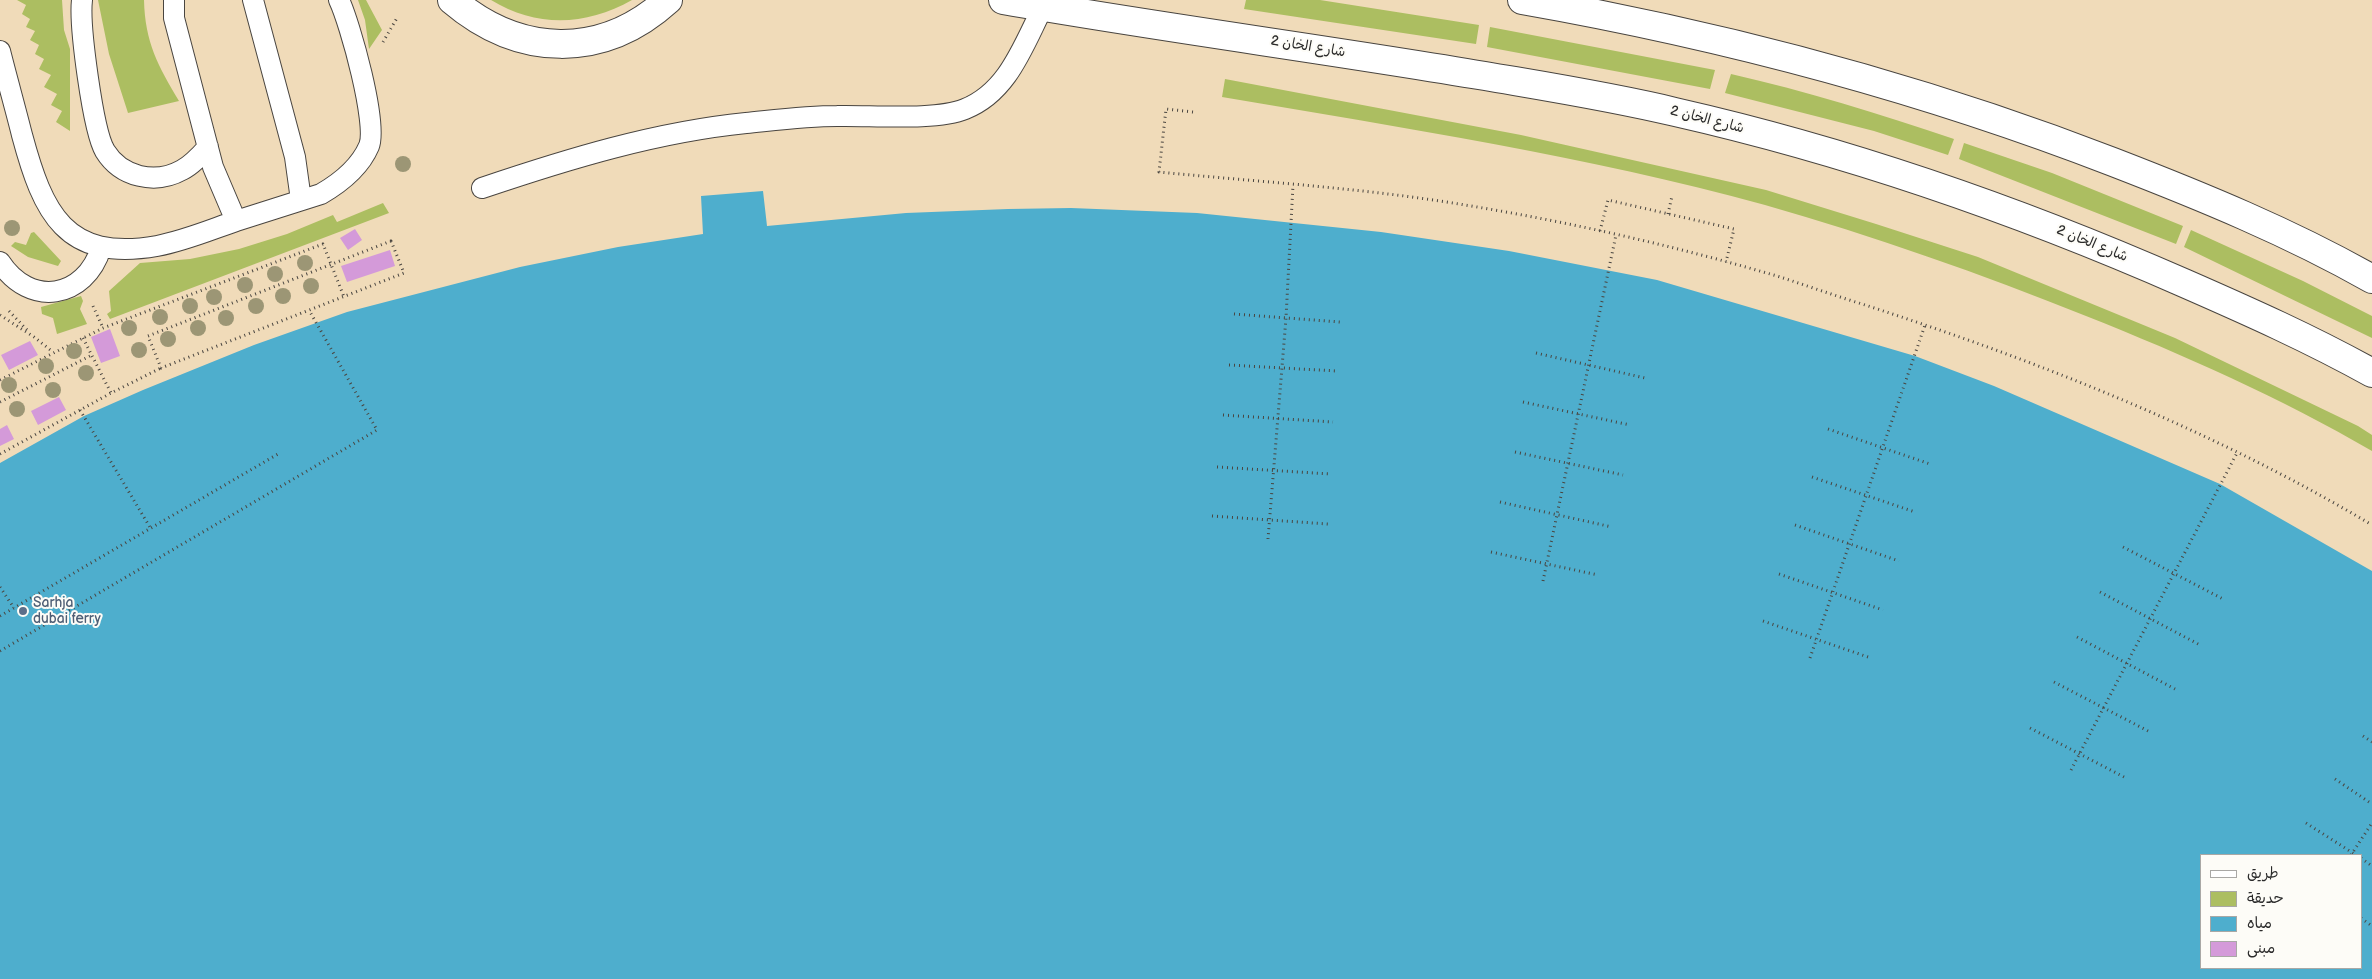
<!DOCTYPE html>
<html>
<head>
<meta charset="utf-8">
<style>
	body { margin:0 }
	#map { position:relative; width:2372px; height:979px; overflow:hidden; background:#f0dbb9; font-family:"Balsamiq Sans","Playpen Sans Arabic",sans-serif }
	canvas { display:block }
	.legend { position:absolute; left:2200px; top:854px; width:162px; height:115px; box-sizing:border-box; background:#fdfcf7; border:1px solid #a9a8a5; margin:0; padding:6px 9px; list-style:none; font-size:15px; color:#2b2b2b }
	.legend li { display:flex; align-items:center; gap:10px; height:25px }
	.legend b { width:25px; border:1px solid #a9a8a5 }
</style>
</head>
<body>
<div id="map">
<canvas width="2372" height="979"></canvas>
<ul class="legend">
<li><b style="height:6px;background:#fff"></b>طريق</li>
<li><b style="height:14px;background:#acbe61"></b>حديقة</li>
<li><b style="height:14px;background:#4eaecd"></b>مياه</li>
<li><b style="height:14px;background:#d49ad9"></b>مبنى</li>
</ul>
</div>
<script>
const ctx = document.querySelector('canvas').getContext('2d');
ctx.lineJoin = 'round';
function fillPath(path, color) {
  ctx.fillStyle = color;
  ctx.fill(path, 'evenodd');
}
function strokePath(path, color, width, dash) {
  ctx.strokeStyle = color;
  ctx.lineWidth = width;
  ctx.lineCap = dash ? 'butt' : 'round';
  ctx.setLineDash(dash || []);
  ctx.stroke(path);
}
function write(font, color, halo, rows, align = 'center') {
  ctx.font = font + ' "Balsamiq Sans","Playpen Sans Arabic",sans-serif';
  ctx.lineWidth = 4;
  ctx.setLineDash([]);
  ctx.textBaseline = 'middle';
  ctx.strokeStyle = halo;
  ctx.fillStyle = color;
  for (const [text, x, y, turn = 0] of rows) {
    ctx.save();
    ctx.translate(x, y);
    ctx.rotate((+turn || 0) * Math.PI / 180);
    ctx.textAlign = isNaN(turn) ? turn : align;
    if (halo) ctx.strokeText(text, 0, 0);
    ctx.fillText(text, 0, 0);
    ctx.restore();
  }
}
fillPath(new Path2D(`
	M17,0H62L64,30L70,49V131L56,122L62,111L51,105L57,94L44,87L51,75L39,69L44,59L35,54L39,45L30,40L35,31L26,27L30,19L22,14L26,5Z
	M98,0H144C145,42 158,66 179,101L128,113L109,54Z
	M358,0H366L382,30L369,49L365,20Z
	M491,0H632C586,26 537,28 491,0Z
	M1246,0H1320L1479,25L1476,44L1244,9Z
	M1490,27L1715,70L1710,89L1487,47Z
	M1731,74C1806,91 1880,114 1954,139L1948,155L1874,131L1725,93Z
	M1225,79L1521,135L1766,190L1876,224L1978,257L2175,338L2358,426L2372,435V451C2281,398 2184,355 2086,316C1981,274 1874,236 1765,205C1587,156 1404,128 1222,97Z
	M1964,143L2052,173L2183,226L2176,244L1959,159Z
	M383,203L389,213L110,319L107,314L111,311L109,291L140,263L190,259L239,249L287,234L333,215L337,222Z
	M2191,230L2303,281L2372,316V338L2184,247Z
	M34,232L61,261L58,266L28,257L11,246L15,242L26,245L31,233Z
	M81,296L83,301L80,309L87,324L57,334L53,318L42,314L41,307Z`), '#acbe61');
fillPath(new Path2D(`
	M763,191L767,226L906,213L1008,209L1071,208L1197,213L1381,232L1509,251L1657,280L1915,356L1994,386L2220,484L2372,571V979H0V463L84,416L143,390L254,345L347,312L520,267L618,247L703,234L701,196ZM2201,855H2361V968H2201Z`), '#4eaecd');
fillPath(new Path2D(`
	M355,229L362,240L348,250L340,238Z
	M390,250L395,266L347,282L341,266Z
	M110,329L120,356L101,363L91,337Z
	M30,341L38,355L9,370L1,355Z
	M59,397L66,410L38,425L31,411Z
	M7,425L14,439L0,446V429Z`), '#d49ad9');
const service = new Path2D(`
	M82,0C79,25 93,131 105,151C121,177 155,185 182,170C192,165 200,156 208,147
	M174,0V18L213,167L236,221L321,194C340,183 360,167 369,146C378,124 350,23 339,0
	M253,0L295,157L301,200
	M0,51C7,79 15,107 22,135C43,213 65,262 157,246C184,241 210,230 236,221
	M482,188C568,159 656,132 746,123C776,120 807,116 837,116C870,115 936,121 965,109C1008,92 1023,46 1043,7
	M0,262C30,308 85,299 101,248`);
const secondary = new Path2D(`
	M452,0C519,57 602,60 668,0
	M1003,0C1163,28 1325,49 1485,76C1549,87 1613,97 1675,112C1851,152 2020,211 2184,283C2248,311 2311,339 2372,373
	M1522,0C1727,36 1919,87 2113,162C2201,196 2289,232 2372,279`);
strokePath(service, '#494540', 22);
strokePath(secondary, '#494540', 30);
strokePath(new Path2D(`
	M383,42L397,18
	M1193,112L1166,109L1159,172C1261,182 1364,188 1465,205C1570,222 1675,246 1777,276C1805,285 1833,295 1862,304C2038,361 2213,430 2372,525
	M1668,214L1672,196
	M1600,231L1608,200L1734,229L1726,262
	M391,241L404,273L161,368L148,336Z
	M93,306L103,328
	M9,311L29,332
	M1234,314L1340,322
	M0,315L34,337L53,352
	M83,338L111,393
	M1536,353L1645,378
	M1229,365L1337,371
	M0,380L103,328L323,244L344,297
	M0,402L92,355
	M1523,402L1630,425
	M80,410L151,529
	M1223,415L1333,422
	M1828,429L1930,464
	M1515,452L1623,475
	M0,454L111,393L161,368
	M1217,467L1331,474
	M1812,477L1915,512
	M1500,502L1612,527
	M1212,516L1328,524
	M1795,525L1899,561
	M1268,539L1286,318L1293,185
	M2123,547L2225,600
	M1491,552L1598,575
	M1779,574L1883,610
	M1543,581L1616,235
	M0,587L14,608
	M2100,592L2200,645
	M0,616L278,454
	M1763,621L1868,657
	M2077,637L2175,689
	M0,651L377,430L309,310
	M1810,658L1925,325
	M2054,682L2150,732
	M2030,728L2124,777
	M2363,736L2372,742
	M2071,770L2238,451
	M2335,779L2372,804
	M2306,823L2356,855
	M2351,855L2372,823
	M2361,858L2372,866
	M2361,918L2372,926`), '#494540', 3, [1, 4]);
strokePath(service, '#fff', 20);
strokePath(secondary, '#fff', 28);
ctx.fillStyle = '#9c9675';
for (const [x, y] of [
	[403,164],
	[12,228],
	[305,263],
	[275,274],
	[245,285],
	[311,286],
	[283,296],
	[214,297],
	[190,306],
	[256,306],
	[160,317],
	[226,318],
	[129,328],
	[198,328],
	[168,339],
	[139,350],
	[74,351],
	[46,366],
	[86,373],
	[9,385],
	[53,390],
	[17,409]
]) {
  ctx.beginPath();
  ctx.arc(x, y, 8, 0, 2 * Math.PI);
  ctx.fill();
}
for (const [x, y, r, color] of [
	[23,611,5,"#5c6f8a"]
]) {
  const dot = new Path2D();
  dot.arc(x, y, r, 0, 2 * Math.PI);
  ctx.fillStyle = color;
  ctx.fill(dot);
  strokePath(dot, '#fdfcf7', 2);
}
write('14px', '#2b2b2b', '#fdfcf7', [
	["شارع الخان 2",1308,47,9],
	["شارع الخان 2",1707,120,14],
	["شارع الخان 2",2092,244,22]
]);
write('14px', '#4e5e75', '#fdfcf7', [
	["Sarhja",33,603],
	["dubai ferry",33,619]
], 'left');
</script>
</body>
</html>
